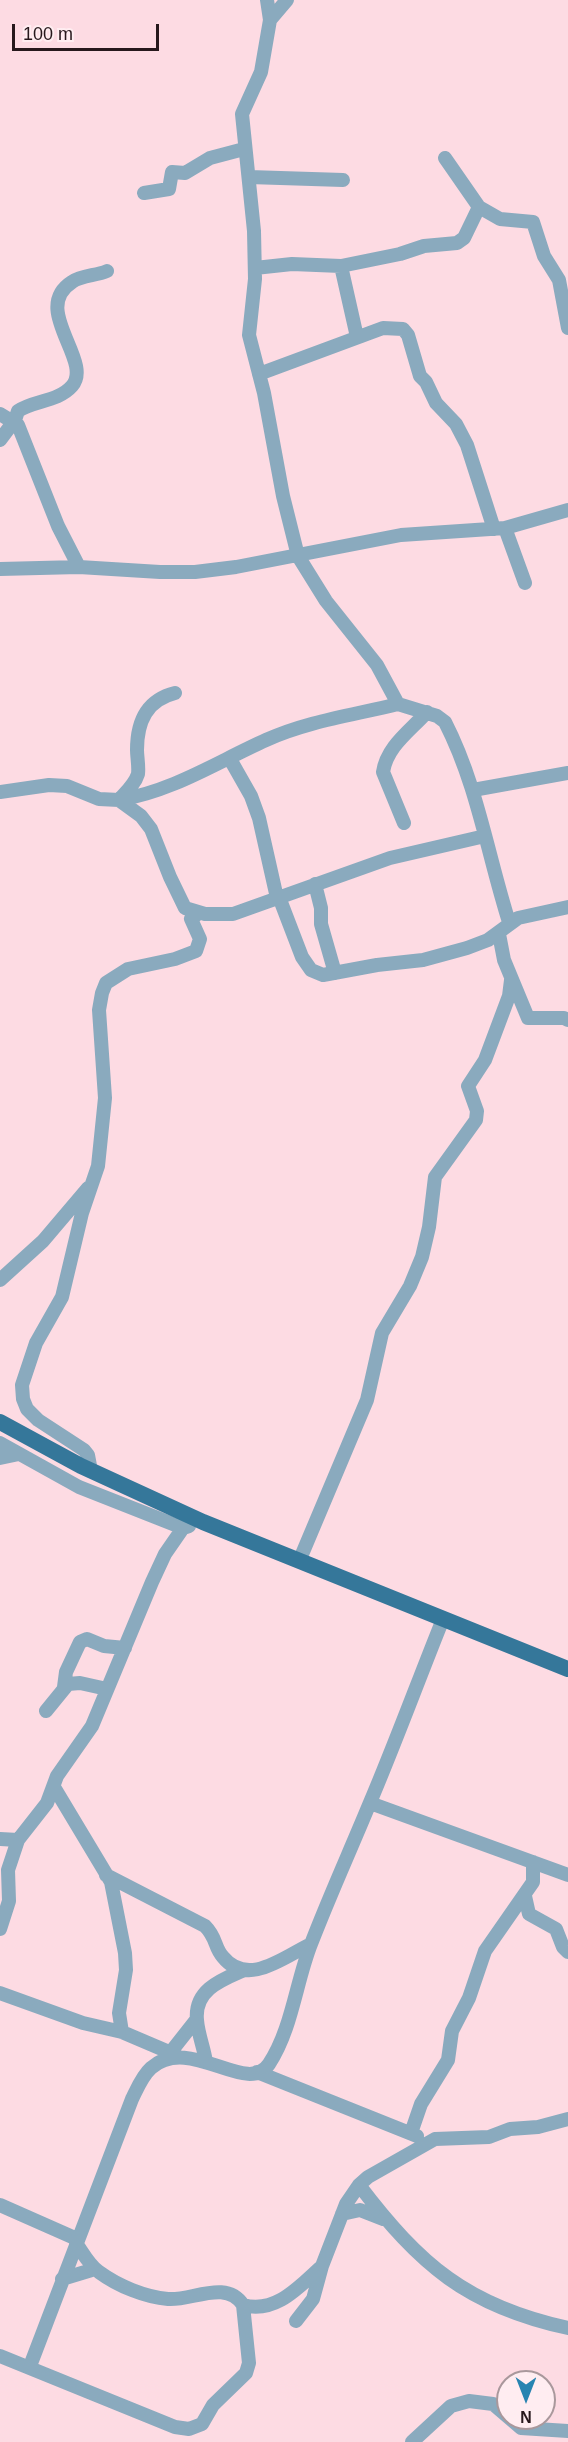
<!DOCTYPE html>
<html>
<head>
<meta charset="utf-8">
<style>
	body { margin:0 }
	#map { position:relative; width:568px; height:2442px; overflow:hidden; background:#fddbe3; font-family:Arial,sans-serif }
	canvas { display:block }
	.north { position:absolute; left:496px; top:2370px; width:60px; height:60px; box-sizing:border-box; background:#ffedf1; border:2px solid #a9989c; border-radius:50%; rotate:180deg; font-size:16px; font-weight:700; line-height:24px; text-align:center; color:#27181c }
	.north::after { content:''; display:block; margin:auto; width:21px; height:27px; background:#2884b1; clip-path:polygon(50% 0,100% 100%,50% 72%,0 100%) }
	.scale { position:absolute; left:12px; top:24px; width:147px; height:27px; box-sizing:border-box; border:3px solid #27181c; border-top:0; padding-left:8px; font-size:18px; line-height:21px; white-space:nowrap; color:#27181c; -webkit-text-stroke:4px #ffedf1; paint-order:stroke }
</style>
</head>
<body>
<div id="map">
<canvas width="568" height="2442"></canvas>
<div class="north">N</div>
<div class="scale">100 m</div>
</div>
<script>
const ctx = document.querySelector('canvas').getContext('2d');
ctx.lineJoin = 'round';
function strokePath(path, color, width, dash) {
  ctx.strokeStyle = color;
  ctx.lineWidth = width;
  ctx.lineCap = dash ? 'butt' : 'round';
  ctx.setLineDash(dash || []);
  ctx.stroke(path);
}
strokePath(new Path2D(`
	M267,0L270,20
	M287,0L270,20L261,72L242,114L254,231L255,279L249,335L264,393L283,496L298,556L326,601L377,665L398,704L437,716L445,722C477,784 488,856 509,922
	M445,158L479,207L500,219L533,222L544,256L559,280L568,328
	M249,177L343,180
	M144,193L169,189L172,172L185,173L210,158L244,149
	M341,266L400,254L424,246L457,243L464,238L479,207
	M255,268L292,264L341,266L357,337
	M259,374L383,328L403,329L408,335L420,376L426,382L436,403L456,424L467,445L494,529
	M0,414L18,425L58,526L79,567
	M0,440L15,420L18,411C34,400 58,402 72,386C94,361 30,309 72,282C82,275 96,276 107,271
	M505,528L525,583
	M0,569L79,567L160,572H195L236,567L401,535L505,528L568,510
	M175,693C147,700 137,721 137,750C137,757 139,766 138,774C135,784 126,792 119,800C173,791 217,762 266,740C308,721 354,715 398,704
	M230,759L251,796L259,818L277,898
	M473,790L568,773
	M0,792L49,785L67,786L99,799L119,800L141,816L151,829L170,877L185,908L205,914H233L390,858L485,836
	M404,823L383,772C387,746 410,731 427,712
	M315,884L321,908V924L335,973
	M279,897L302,957L311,970L323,975L377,965L423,960L467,948L488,940L518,918L568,907
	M499,934L504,960L528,1018H564L568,1020
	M0,1280L43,1241L88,1188
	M0,1443L79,1487L183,1528L189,1526
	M0,1458L19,1454
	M91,1471L88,1455L84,1450L38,1420L27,1409L23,1399L22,1385L36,1343L62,1297L82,1213L98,1166L105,1098L99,1010L102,993L106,983L128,969L175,959L196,951L200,939L191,919L199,913
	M300,1559L367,1400L382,1333L410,1286L422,1257L429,1227L435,1177L476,1120L477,1111L468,1086L485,1060L509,996L511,980
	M64,1687L66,1672L80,1642L87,1639L104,1646L125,1648
	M46,1711L68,1684L80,1683L107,1689
	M54,1787L111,1882L125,1953L126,1970L119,2013L122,2032
	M370,1803L568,1875
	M0,1839L18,1840
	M106,1875L205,1926C217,1938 214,1947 223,1957C248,1988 285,1956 311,1944
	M525,1896L529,1914L556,1929L563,1947L568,1952
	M0,1929L9,1901L8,1870L18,1840L47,1803L57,1776L92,1726L152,1582L165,1554L183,1528
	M0,1993L83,2023L122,2032L176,2055
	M170,2053L196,2020
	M206,2062C204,2048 198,2034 197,2020C194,1990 221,1980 244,1970
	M257,2072L417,2136
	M411,2133L421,2104L448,2060L452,2031L469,1998L485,1951L533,1882V1862
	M359,2185C420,2265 467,2306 568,2328
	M0,2205L77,2239
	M342,2214L360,2210L383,2219
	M62,2279L95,2269
	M243,2305C275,2314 298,2288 320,2268
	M296,2321L313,2299L322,2266L346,2204L359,2185L368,2177L435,2139L489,2137L510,2129L538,2127L568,2119
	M0,2356L175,2427L189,2429L202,2424L213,2405L246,2373L249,2363L243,2305C226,2279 192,2301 168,2299C145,2297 118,2286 99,2272C89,2265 83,2253 76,2243
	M30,2366L132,2099C137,2089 142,2076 151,2068C190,2034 247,2097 269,2064C292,2029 296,1982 311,1944C329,1897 350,1851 369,1805C395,1744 418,1681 443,1619
	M412,2442L451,2406L469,2401L493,2404L521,2428L568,2431`), '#8aaabe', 14);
strokePath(new Path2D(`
	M0,1422L81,1466L203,1522L568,1669`), '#35779a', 16);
</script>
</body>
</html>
